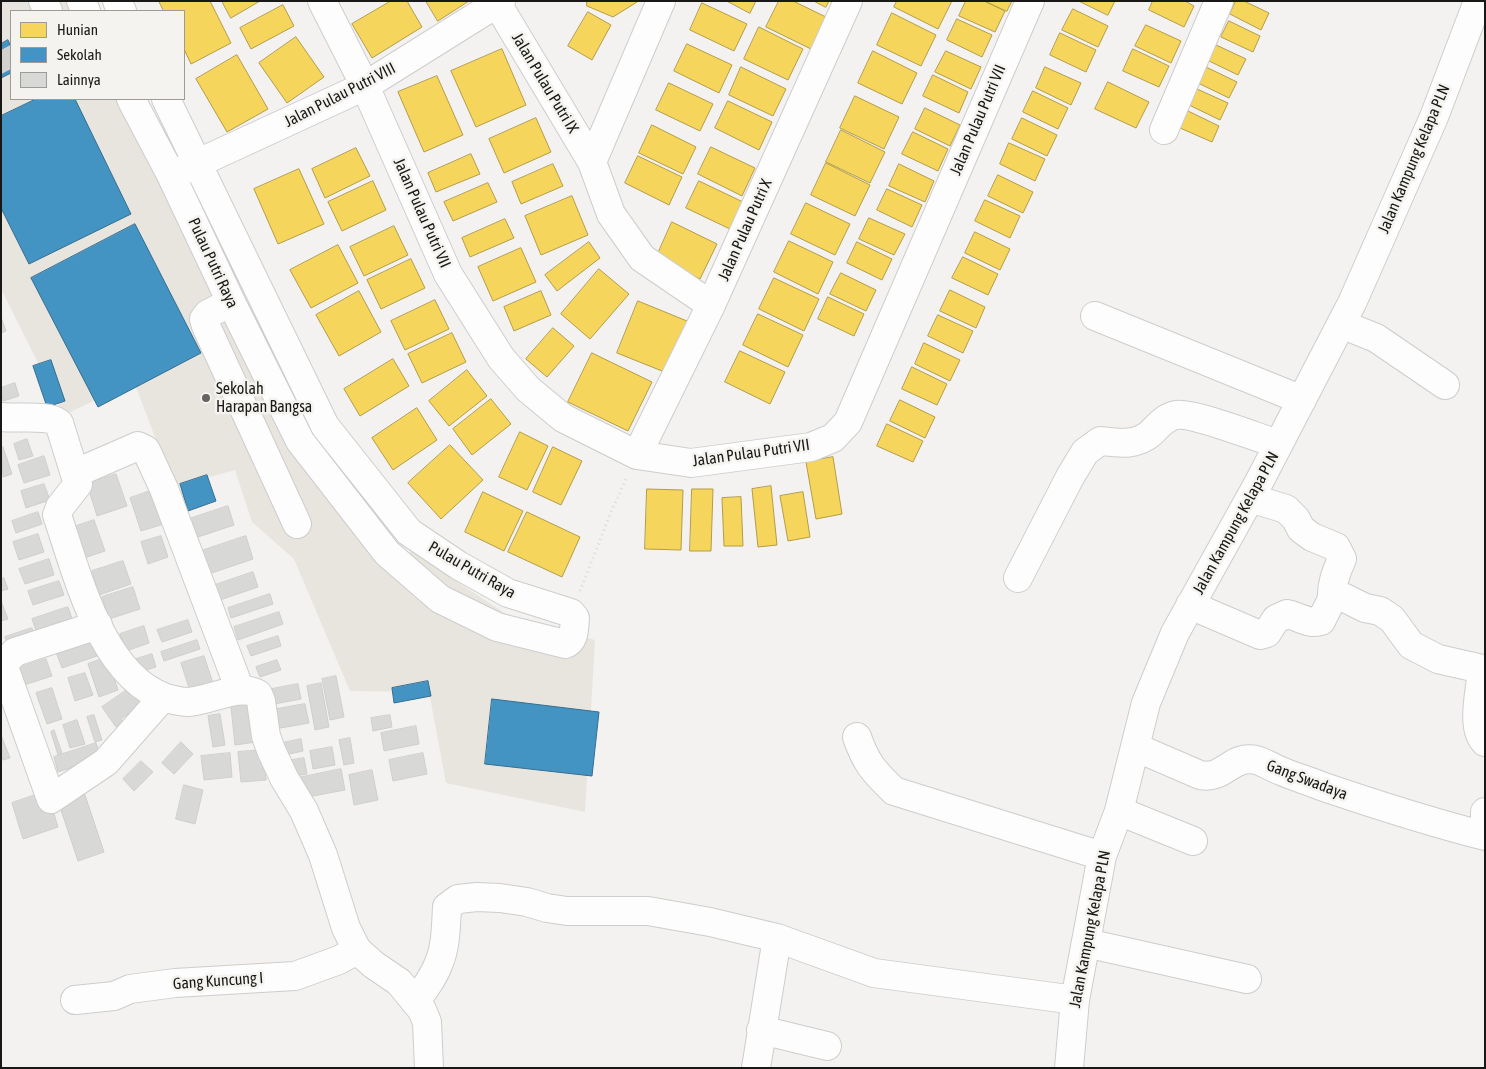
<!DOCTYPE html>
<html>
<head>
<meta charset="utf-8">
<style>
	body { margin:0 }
	#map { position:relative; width:1486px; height:1069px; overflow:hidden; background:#f3f2f0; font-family:"Asap Condensed",sans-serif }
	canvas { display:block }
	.frame { position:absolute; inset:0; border:2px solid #181816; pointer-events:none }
	.legend { position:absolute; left:10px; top:10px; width:175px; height:90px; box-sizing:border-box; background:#f4f3ef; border:1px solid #9c9b98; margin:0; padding:6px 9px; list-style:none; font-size:15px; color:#181816 }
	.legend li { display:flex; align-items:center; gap:10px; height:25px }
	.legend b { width:25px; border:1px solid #9c9b98 }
</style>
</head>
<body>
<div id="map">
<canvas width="1486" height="1069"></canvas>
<div class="frame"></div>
<ul class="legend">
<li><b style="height:14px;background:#f6d55c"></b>Hunian</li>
<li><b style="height:14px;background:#4393c3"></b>Sekolah</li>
<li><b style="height:14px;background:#d8d8d6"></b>Lainnya</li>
</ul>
</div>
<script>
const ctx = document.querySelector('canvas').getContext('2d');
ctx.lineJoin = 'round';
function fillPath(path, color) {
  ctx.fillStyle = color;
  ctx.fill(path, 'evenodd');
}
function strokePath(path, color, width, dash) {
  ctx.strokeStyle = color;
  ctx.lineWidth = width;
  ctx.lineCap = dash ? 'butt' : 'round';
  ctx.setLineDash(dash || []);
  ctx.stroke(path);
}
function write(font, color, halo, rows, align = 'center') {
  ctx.font = font + ' "Asap Condensed",sans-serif';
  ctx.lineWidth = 5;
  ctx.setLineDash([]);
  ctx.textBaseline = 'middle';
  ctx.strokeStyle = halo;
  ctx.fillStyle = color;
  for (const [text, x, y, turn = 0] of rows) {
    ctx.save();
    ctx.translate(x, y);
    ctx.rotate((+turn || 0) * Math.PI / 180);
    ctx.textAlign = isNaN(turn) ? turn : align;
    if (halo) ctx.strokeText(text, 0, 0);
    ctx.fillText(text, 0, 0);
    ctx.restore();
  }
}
fillPath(new Path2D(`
	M1,1H67L72,11H11V99H117L287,427L399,565L411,551L506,614L595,640L585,812L446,783L429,692L350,691L294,559L252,522L235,470L174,487L134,382L64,415L1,289Z`), '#e8e5df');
const homes = new Path2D(`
	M159,1H210L231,43L191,64L184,49V11H164Z
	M222,1H260L231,18Z
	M391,1H407L422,27L372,58L352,24Z
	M426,1H469L438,21Z
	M587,1H637V2L613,17L587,6Z
	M727,1H756L750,13Z
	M779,1H793L826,17L811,49L766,27Z
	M814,1H829L826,7Z
	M897,1H952L938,29L894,7Z
	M966,1H984L1005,11L995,32L959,16Z
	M985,1H1012L1007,11Z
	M1079,1H1115L1108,15Z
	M1153,1H1185L1194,6L1184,27L1149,10Z
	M1236,1H1244L1269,13L1261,30L1230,14Z
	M702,3L747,24L734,51L690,30Z
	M283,5L294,26L251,49L240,28Z
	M1073,9L1108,26L1098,47L1062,30Z
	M588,12L611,25L592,60L568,46Z
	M892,13L936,35L921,66L877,45Z
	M957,19L992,35L982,57L947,40Z
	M1229,21L1260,36L1253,52L1221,37Z
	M1146,25L1181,41L1171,63L1135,46Z
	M759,27L803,49L788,80L744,59Z
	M1060,33L1096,50L1086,72L1050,55Z
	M296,37L324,77L287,103L259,63Z
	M687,44L732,65L719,93L674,71Z
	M1214,44L1246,59L1238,75L1207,60Z
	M502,49L526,105L476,127L451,71Z
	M1133,49L1169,66L1159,87L1123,71Z
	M873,51L917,73L902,104L858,83Z
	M946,51L981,67L971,89L935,72Z
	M237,55L268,109L227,132L196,79Z
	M741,67L786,89L773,116L729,95Z
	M1045,67L1081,83L1071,105L1036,88Z
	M1206,67L1237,82L1229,98L1198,83Z
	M933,75L968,92L959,113L923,96Z
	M437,76L463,135L424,152L398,92Z
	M1108,82L1149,102L1136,128L1095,109Z
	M669,83L713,104L700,131L656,110Z
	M1197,89L1228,103L1220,120L1189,105Z
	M1033,91L1068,108L1058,129L1023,112Z
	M855,96L899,117L884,149L840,128Z
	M728,101L772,122L759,150L715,128Z
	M925,108L960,125L950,146L915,129Z
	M1188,111L1219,126L1212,142L1180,128Z
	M536,118L551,152L504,173L489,139Z
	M1022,118L1057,135L1047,156L1012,139Z
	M652,125L696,147L683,174L639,153Z
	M841,130L885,152L870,183L826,162Z
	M913,132L948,149L938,171L902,154Z
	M1009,143L1045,159L1035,181L1000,164Z
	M711,147L755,168L742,196L698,174Z
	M356,148L370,176L325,198L312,169Z
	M471,154L480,174L436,192L428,173Z
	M638,156L682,177L669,205L625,183Z
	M826,163L870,185L855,216L811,195Z
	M553,164L563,186L521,204L512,182Z
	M899,164L934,181L925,202L889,186Z
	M299,169L324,224L278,244L254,189Z
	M998,175L1033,192L1023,213L988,196Z
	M373,181L386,210L342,231L328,202Z
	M699,181L743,202L730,229L686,208Z
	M488,183L497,202L453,221L444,202Z
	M887,189L922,205L912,227L877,210Z
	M572,196L588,235L541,255L525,216Z
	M985,200L1020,216L1010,238L975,221Z
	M806,203L850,224L835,255L791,234Z
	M869,218L905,234L894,255L859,239Z
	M505,219L514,238L470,257L462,238Z
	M672,222L717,244L700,279L656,258Z
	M394,226L408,255L364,276L350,247Z
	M975,232L1010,249L1000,270L965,253Z
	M789,241L833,262L818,294L774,272Z
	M589,242L600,258L557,291L545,275Z
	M857,242L892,259L882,280L847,263Z
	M338,245L358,283L311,308L290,270Z
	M521,248L536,282L493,301L478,267Z
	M963,257L998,274L988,295L952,278Z
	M411,259L425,288L381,309L367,280Z
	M599,269L629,294L590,339L561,314Z
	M841,273L876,290L866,311L830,294Z
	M774,278L819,299L804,331L759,309Z
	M950,290L985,307L976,328L940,311Z
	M359,291L381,332L339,356L316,315Z
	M541,291L551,315L514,331L504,307Z
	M828,297L864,314L854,336L818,319Z
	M435,300L449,329L405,350L391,321Z
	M638,301L687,321L667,373L617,353Z
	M758,314L803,335L788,367L743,345Z
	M938,315L973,331L963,353L928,336Z
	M553,328L574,346L547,377L526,359Z
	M452,333L466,362L422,383L408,354Z
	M924,343L960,360L950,381L915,364Z
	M740,351L785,372L770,404L725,382Z
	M592,353L652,382L628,431L568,402Z
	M393,359L409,386L360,416L344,389Z
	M912,367L947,384L937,405L902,389Z
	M467,370L487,396L449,426L429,401Z
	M491,399L511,424L472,455L453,429Z
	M900,400L935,417L925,438L890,421Z
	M417,408L437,440L393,470L372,438Z
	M887,424L923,441L913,462L877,446Z
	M520,432L548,446L527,490L499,477Z
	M450,445L483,480L441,519L408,483Z
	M553,447L582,461L561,505L533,492Z
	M833,457L842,514L816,519L806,462Z
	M771,486L777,545L758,547L752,489Z
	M647,489L683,490L681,550L645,549Z
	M692,489H713L711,551H690Z
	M483,492L523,511L504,551L465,532Z
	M803,492L810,537L788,541L780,496Z
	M741,497L743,546H724L722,498Z
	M527,512L580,537L562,577L508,552Z`);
fillPath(homes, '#f6d55c');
strokePath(homes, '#b39c47', 1);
const schools = new Path2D(`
	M8,40L11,47V73L1,78V44Z
	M36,99H75L131,214L29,264L1,208V116Z
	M135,224L201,353L98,407L31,278Z
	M51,360L65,401L47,407L33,366Z
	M207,475L216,501L188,511L180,484Z
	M428,681L431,696L394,703L392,688Z
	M492,699L599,712L592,776L485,764Z`);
fillPath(schools, '#4393c3');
strokePath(schools, '#366e8f', 1);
const building = new Path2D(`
	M1,317L6,331L1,333Z
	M15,383L19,396L3,401L1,388Z
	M27,439L33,456L19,460L14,444Z
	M3,447L12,474L3,477L1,448Z
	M44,456L50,475L24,483L18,465Z
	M116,474L127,506L97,516L87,484Z
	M44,484L50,500L26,508L21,491Z
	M156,489L167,523L141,531L130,498Z
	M228,506L234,525L186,541L180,522Z
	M38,512L42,524L16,533L12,521Z
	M94,520L105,551L78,560L68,529Z
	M38,534L44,552L19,560L13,542Z
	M161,536L168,557L148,564L141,542Z
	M246,536L253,559L200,577L192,554Z
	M49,559L54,575L25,584L19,569Z
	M123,561L131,584L99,595L92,571Z
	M253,572L258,587L217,601L212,586Z
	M4,578L8,589L1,591V579Z
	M59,581L64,595L33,605L28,591Z
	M133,587L140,609L109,619L102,597Z
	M270,594L273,604L231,618L228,608Z
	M1,601L8,619L1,621Z
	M68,607L76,630L40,642L32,619Z
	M279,612L283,624L238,640L234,627Z
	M188,620L192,632L162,642L157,630Z
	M144,626L149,643L126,651L120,634Z
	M32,628L37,642L10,651L5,637Z
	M278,636L281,646L251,656L247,646Z
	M92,640L97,656L62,668L56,652Z
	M197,640L200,649L164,661L161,652Z
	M152,654L156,667L134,674L130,661Z
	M204,656L213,683L190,691L181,663Z
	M107,657L118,690L99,697L88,664Z
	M46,659L52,676L24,685L18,668Z
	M277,660L281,670L260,677L256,667Z
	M85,673L93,695L75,701L68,678Z
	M336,676L344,717L330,720L322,679Z
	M321,683L329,727L315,730L307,686Z
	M298,684L301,699L269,705L267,690Z
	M131,687L143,703L121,719L123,722L116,727L102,707Z
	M52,688L62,719L47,724L36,693Z
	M258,703L263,741L235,745L231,707Z
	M305,704L309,723L269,730L266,711Z
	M220,714L225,745L213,747L208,716Z
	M94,715L102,740L95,742L87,717Z
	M390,715L392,727L373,731L371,718Z
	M77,720L85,744L70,748L63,725Z
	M416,726L419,744L384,751L381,733Z
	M54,730L62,753L58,755L51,732Z
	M1,735L10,758L3,760L1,754Z
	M350,738L354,763L344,765L339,740Z
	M301,739L303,751L280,756L278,744Z
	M181,742L193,754L174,774L162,763Z
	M96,743L101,758L58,772L54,757Z
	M332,747L335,765L313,769L310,751Z
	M264,750L266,780L241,782L238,752Z
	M230,753L232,777L204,780L201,756Z
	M423,753L427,774L393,781L389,760Z
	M304,758L307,774L290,777L287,761Z
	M141,761L153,772L134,791L123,779Z
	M341,769L345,790L302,798L298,778Z
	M372,770L378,800L354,805L349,775Z
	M184,785L203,790L195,824L176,819Z
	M47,791L58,827L23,839L12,803Z
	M84,792L104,852L78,861L58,801Z`);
fillPath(building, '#d8d8d6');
strokePath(building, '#cececc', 1);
strokePath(new Path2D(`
	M1,50L11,69`), '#d2d1cf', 28, [28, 14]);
const minor = new Path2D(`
	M43,1L48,11
	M81,1L86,11
	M117,1L122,11
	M322,1L365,86L448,274L501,358L528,389L563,418L637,455L691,463L811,447L833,438L848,422L1030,1
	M498,5L592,162L611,214L642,258L711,305
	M131,99L171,175L231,302L300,441L387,553L440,599L497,627L565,644C575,641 574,628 575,618L571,613L508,593L458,565L409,532L325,426L166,99
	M1164,130L1219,1
	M592,162L661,1
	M181,171L365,86L501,1
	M231,302L208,314L204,319L206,326L297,524
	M1095,316L1302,400
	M1341,324L1376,338L1445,385
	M1,417C17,419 48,414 59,423L78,484L60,507L57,515C77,573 101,676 166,698C174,700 180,702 188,702C209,701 240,683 258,694L261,701L266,736L271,750L284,778L304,811L323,855L346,928L357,950L374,965L399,982L422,1010L427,1022L429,1068
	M637,455L711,305L848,1
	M76,473L138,446L146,450L164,489L240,690
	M1250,498L1286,509L1296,519L1301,529L1312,537L1336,547L1342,559C1336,572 1331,585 1332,599
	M1018,578L1070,477L1085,452L1100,441C1119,443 1136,446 1151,433C1158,426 1165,417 1176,415C1193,412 1258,438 1278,444
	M1190,605L1260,635L1267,633L1276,619L1287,614C1298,616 1309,625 1321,621L1332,599L1337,597L1345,598L1365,608L1380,611L1392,619L1411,645L1438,659L1482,669C1481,688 1470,728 1485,742
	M4,667L51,799L106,762L163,697
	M1,668L4,667L8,659L15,652L98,625
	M857,737C866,763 874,772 894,791L1102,856
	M1135,747L1200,775C1225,780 1230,755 1256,760C1264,762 1273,768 1281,771C1295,777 1309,781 1324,787C1377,805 1430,822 1485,836V812
	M1119,811L1193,841
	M1086,943L1247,979
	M75,1000L114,996L130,989L175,983L295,976L339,960L357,950
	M415,1002C424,990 433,978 438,965C446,948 446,925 447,907L458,899L477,897L500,898L527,902L547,908L567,911H648L710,922L777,938L874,973L1075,1000
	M761,1030L827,1046
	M756,1068L777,938
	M1069,1068L1075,1000L1102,856L1119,811L1146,703L1175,633L1259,482L1352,303L1434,117L1478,1`);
strokePath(minor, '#cecdcc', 30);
strokePath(new Path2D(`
	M580,591L611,512L627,477`), '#dad9d8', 3, [1, 4]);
strokePath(minor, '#fdfdfd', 28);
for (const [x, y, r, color] of [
	[206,398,5,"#656462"]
]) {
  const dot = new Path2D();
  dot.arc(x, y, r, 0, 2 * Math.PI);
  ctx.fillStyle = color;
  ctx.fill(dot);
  strokePath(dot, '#f4f3ef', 2);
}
write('16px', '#181816', '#f4f3ef', [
	["Jalan Pulau Putri IX",545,83,59],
	["Jalan Pulau Putri VIII",340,95,-27],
	["Jalan Pulau Putri VII",978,120,-67],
	["Jalan Kampung Kelapa PLN",1414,159,-67],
	["Jalan Pulau Putri VII",422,213,66],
	["Jalan Pulau Putri X",745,230,-66],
	["Pulau Putri Raya",213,263,65],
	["Jalan Pulau Putri VII",751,453,-8],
	["Jalan Kampung Kelapa PLN",1236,523,-61],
	["Pulau Putri Raya",472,570,30],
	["Gang Swadaya",1307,780,21],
	["Jalan Kampung Kelapa PLN",1090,929,-79],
	["Gang Kuncung I",218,981,-4]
]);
write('16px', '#181816', '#f4f3ef', [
	["Sekolah",216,389],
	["Harapan Bangsa",216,407]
], 'left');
</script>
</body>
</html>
